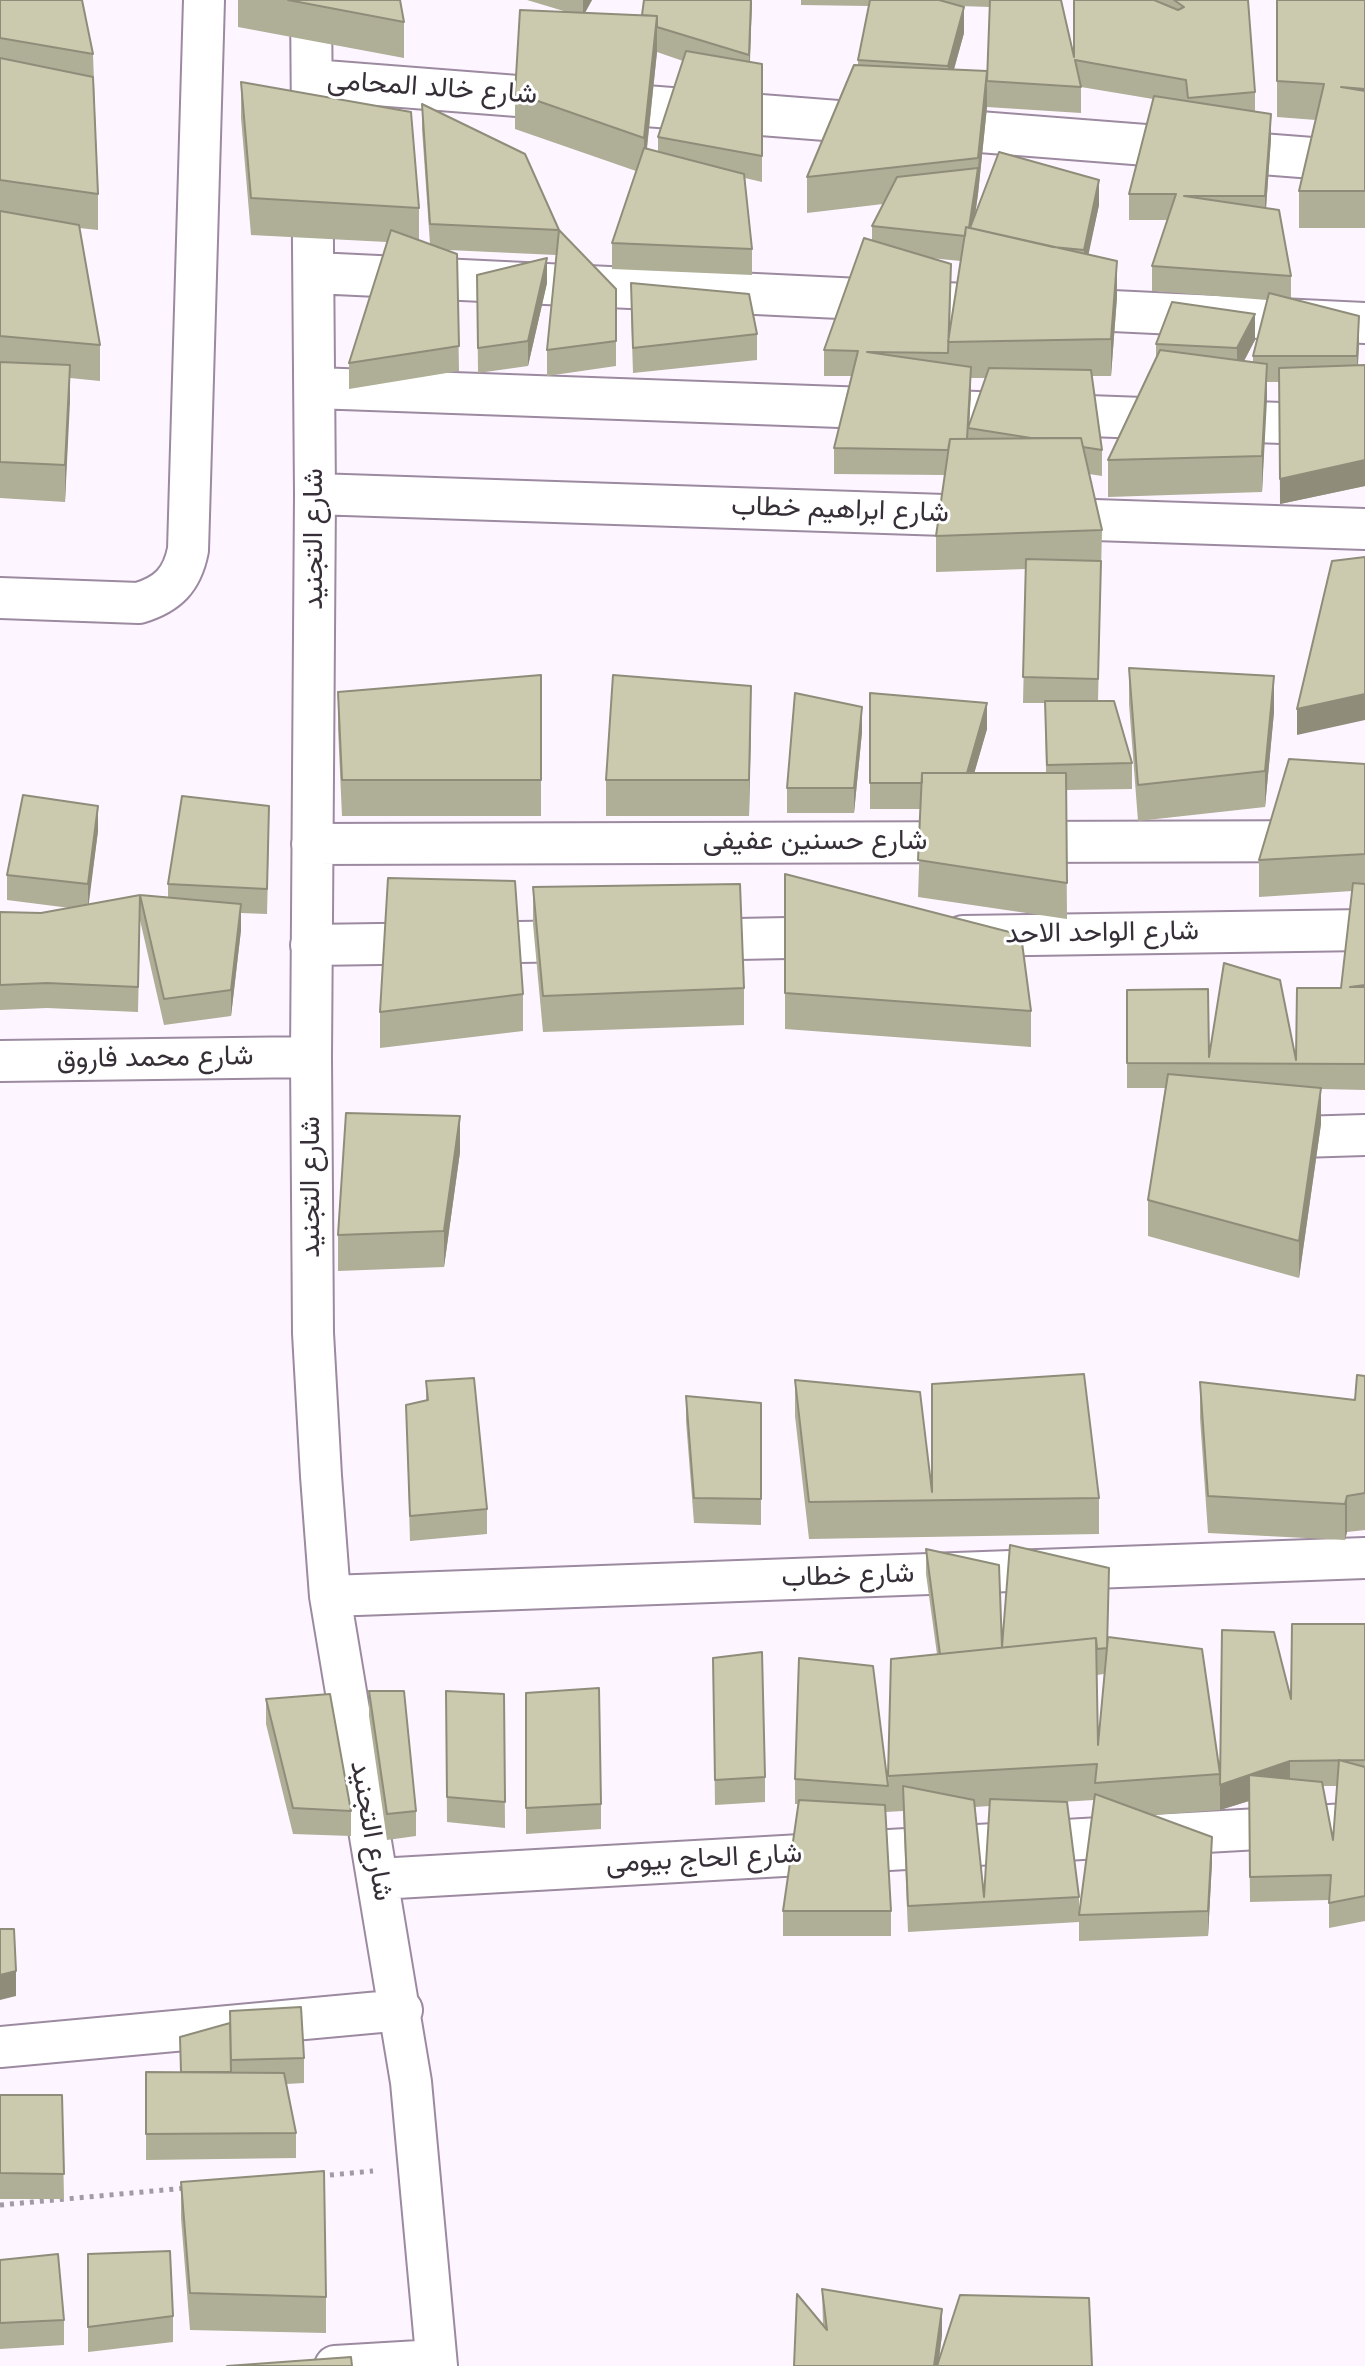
<!DOCTYPE html>
<html>
<head>
<meta charset="utf-8">
<style>
	body { margin:0 }
	canvas { display:block; background:#fdf5ff }
</style>
</head>
<body>
<canvas width="1365" height="2366"></canvas>
<script>
const ctx = document.querySelector('canvas').getContext('2d');
ctx.lineJoin = 'round';
function strokePath(path, color, width, dash) {
  ctx.strokeStyle = color;
  ctx.lineWidth = width;
  ctx.lineCap = dash ? 'butt' : 'round';
  ctx.setLineDash(dash || []);
  ctx.stroke(path);
}
function fillPath(path, color) {
  ctx.fillStyle = color;
  ctx.fill(path, 'evenodd');
}
function write(font, color, halo, rows, align = 'center') {
  ctx.font = font + ' "Nunito Sans",Vazirmatn,sans-serif';
  ctx.lineWidth = 6;
  ctx.setLineDash([]);
  ctx.textBaseline = 'middle';
  ctx.strokeStyle = halo;
  ctx.fillStyle = color;
  for (const [text, x, y, turn = 0] of rows) {
    ctx.save();
    ctx.translate(x, y);
    ctx.rotate((+turn || 0) * Math.PI / 180);
    ctx.textAlign = isNaN(turn) ? turn : align;
    if (halo) ctx.strokeText(text, 0, 0);
    ctx.fillText(text, 0, 0);
    ctx.restore();
  }
}
const street = new Path2D(`
	M311,0L315,494L311,1057L313,1333L321,1476L330,1596L411,2082L437,2366
	M312,80L1365,162
	M315,273L1365,323
	M315,388L1365,426
	M315,494L1365,529
	M0,598L139,603C168,594 182,580 188,550L204,0
	M312,844L1365,841
	M963,936L1365,930
	M687,940L839,937
	M311,945L587,941
	M0,1061L311,1057
	M1267,1138L1365,1135
	M330,1596L1365,1558
	M378,1879L1365,1823
	M0,2047L402,2010
	M335,2366L436,2360`);
strokePath(street, '#9c8aa0', 44);
strokePath(new Path2D(`
	M320,2176L373,2171
	M0,2205L186,2188`), '#a29ba4', 5, [4, 6]);
strokePath(street, '#fff', 40);
fillPath(new Path2D(`
	M0,0L93,54L98,194V230L79,228L100,345V381L70,378L65,502L0,498Z
	M238,0H400L404,22V58L238,27Z
	M527,0H592L585,13L642,15L752,0L750,62L762,64V182L745,178L752,249V275L612,269V243L636,171L515,129V93L567,12ZM657,52L683,61L658,137V152L647,149Z
	M801,0H1061L1074,55L1073,0H1248L1255,92V111L1271,139L1266,208L1291,276V298L1359,342L1358,366L1365,365V486L1280,504L1279,382H1267L1262,492L1108,497V460L1156,359V344L1255,340L1244,361L1253,362V356L1267,300L1152,291V266L1167,220H1129V194L1153,99L1081,87V113L987,107L978,194L975,215L1099,205L1088,254L1117,297L1111,376H1092L1102,450V476L1089,474L1102,530L1098,701L1132,763V789L1066,790L1067,919L918,897L921,809H870V693L987,729L974,773H1046L1045,703H1023L1026,569L936,572V536L945,475L834,474V448L851,376H824V350L872,240V226L883,204L807,213V177L858,65V60L869,6L801,5ZM960,6L990,7L987,71L954,69L964,33ZM930,258L961,261L950,335L951,289ZM971,378H986L969,424L971,392Z
	M1277,0H1365V228H1299V191L1316,120L1277,117Z
	M241,82L419,208V240L430,244L422,129V104L559,230L616,289V366L547,376V350L556,255L448,250L457,254L459,371L349,389V363L387,242L251,235L241,118Z
	M477,275L547,283L528,366L478,373Z
	M631,309L757,334V360L633,373Z
	M1129,668L1274,712L1265,807L1138,821L1129,704Z
	M541,675V816H342L338,728V692Z
	M751,722L749,816H606V780Z
	M862,732L854,813H787V788Z
	M1365,764V1090L1321,1089V1124L1299,1278L1148,1236V1200L1165,1088H1127V990L1209,1057L1296,1060L1341,988L1352,891L1259,897V860Z
	M98,831L88,904L140,895L168,897V884L269,831L267,914L241,913V930L231,1016L164,1025L140,920L138,1012L47,1008L0,1010V912L41,913L70,908L7,900V875Z
	M785,874L1031,1011V1047L785,1029Z
	M533,887L744,988V1025L543,1032L533,924Z
	M523,994V1031L380,1048V1012Z
	M460,1152L444,1267L338,1271V1235Z
	M1365,1376V1530L1347,1532L1345,1540L1208,1533L1200,1418V1382L1355,1400Z
	M795,1380L932,1492L1099,1498V1534L809,1539L795,1416Z
	M426,1381L487,1509V1534L410,1541L406,1405L426,1400Z
	M686,1396L761,1403V1525L694,1523L686,1421Z
	M926,1549L1002,1647L1108,1637L1220,1774V1810L1153,1815L1212,1862L1208,1936L1079,1941V1922L908,1932L903,1811L886,1812L891,1911V1936H783V1911L798,1804H795V1779L888,1786L891,1659L937,1654L926,1574ZM1104,1674L1098,1745L1097,1675ZM1094,1800L1079,1915V1897L1061,1802ZM990,1806L984,1897L975,1807Z
	M1365,1624V1921L1329,1928V1900L1250,1902L1249,1801L1220,1810L1291,1699ZM1323,1786H1337L1333,1840Z
	M713,1658L765,1777V1802L715,1805Z
	M369,1691L416,1811V1836L387,1840L369,1716Z
	M446,1691L504,1694L505,1828L447,1822Z
	M526,1693L601,1804V1829L526,1834Z
	M266,1699L351,1811V1836L293,1834L266,1724Z
	M230,2023L304,2058V2083L286,2084L296,2133V2158L146,2160V2072H181Z
	M0,2095H62L64,2199H0Z
	M181,2182L326,2297V2333L190,2330L181,2218Z
	M88,2254L173,2316V2342L88,2352Z
	M0,2260L64,2320V2345L0,2349Z
	M822,2289L942,2335L939,2359L1092,2366H794L823,2325Z`), '#afae96');
fillPath(new Path2D(`
	M583,0H592L583,16Z
	M751,0H752L749,81V55Z
	M964,7V33L948,91V66Z
	M657,16V52L644,174V138Z
	M987,71V107L978,194L972,237H968L978,168Z
	M1271,114V139L1265,222V196Z
	M1099,180V205L1084,276V250Z
	M547,258V283L528,366V341Z
	M1117,261V297L1111,376V339Z
	M1255,314V340L1237,374V348Z
	M1359,316V342L1357,382V356Z
	M1267,364V400L1262,492V456Z
	M70,365V402L65,502V465Z
	M971,367V392L969,428H968V448L966,450Z
	M1365,460V486L1280,504V479Z
	M1274,676V712L1265,807V771Z
	M751,686V722L749,816V780Z
	M1365,694V720L1297,735V709Z
	M987,703V729L964,809V783Z
	M862,707V732L854,813V788Z
	M98,806V831L88,910V884Z
	M241,904V930L231,1016V990Z
	M1321,1088V1124L1299,1278V1241Z
	M460,1116V1152L444,1267V1231Z
	M1347,1496V1532L1345,1540V1504Z
	M1290,1761V1787L1249,1775Z
	M1249,1775V1801L1220,1810V1785Z
	M1212,1837V1862L1208,1936V1911Z
	M16,1971V1996L0,2000V1975Z
	M942,2309V2335L938,2366H934Z`), '#8f8d7a');
const building = new Path2D(`
	M0,0H82L93,54L0,38Z
	M288,0H400L404,22Z
	M644,0H751L749,55L657,27V16L642,15Z
	M870,0H939L964,7L948,66L858,60Z
	M990,0H1061L1074,57V0H1154L1178,10L1184,7L1174,0H1248L1255,92L1188,98L1186,80L1075,60L1081,87L987,81Z
	M1277,0H1365V89L1341,87L1365,91V191H1299L1324,84L1277,81Z
	M520,10L657,16L644,138L515,93Z
	M686,51L762,64V156L658,137Z
	M0,58L93,77L98,194L0,180Z
	M854,65L987,71L978,158L807,177Z
	M241,82L411,112L419,208L251,198Z
	M1154,96L1271,114L1265,196H1184L1279,210L1291,276L1152,266L1176,194H1129Z
	M422,104L525,154L559,230L430,224Z
	M644,148L744,174L752,249L612,243Z
	M999,152L1099,180L1084,250L1053,247L970,228Z
	M978,168L969,228L966,227L965,236L872,226L897,177Z
	M0,211L79,225L100,345L0,336Z
	M966,227L1117,261L1111,339L948,342Z
	M391,230L457,254L459,346L349,363Z
	M559,230L616,289V341L547,350Z
	M864,238L951,264L948,353L867,352L971,367L967,439H950L948,450L834,448L858,351L824,350Z
	M547,258L528,341L478,348L477,275Z
	M631,283L749,294L757,334L633,348Z
	M1269,293L1359,316L1357,356H1253Z
	M1172,302L1255,314L1237,348L1156,344Z
	M1160,350L1267,364L1262,456L1108,460Z
	M0,362L70,365L65,465L0,462Z
	M1365,365V460L1280,479L1279,368Z
	M989,368L1091,370L1102,450L1083,447L1081,438H1031L968,428Z
	M1081,438L1102,530L936,536L950,439Z
	M1365,557V694L1297,709L1332,561Z
	M1026,559L1101,561L1098,679L1023,677Z
	M1129,668L1274,676L1265,771L1138,785Z
	M541,675V780H342L338,692Z
	M613,675L751,686L749,780H606Z
	M795,693L862,707L854,788H787Z
	M870,693L987,703L967,773H922V783H870Z
	M1045,701H1114L1132,763L1047,765Z
	M1289,759L1365,764V854L1259,860Z
	M922,773H1066L1067,883L918,860Z
	M23,795L98,806L88,884L7,875Z
	M182,796L269,806L267,889L168,884Z
	M785,874L1021,935L1031,1011L785,993Z
	M388,878L515,881L523,994L380,1012Z
	M1353,883L1365,884V985L1350,987H1365V1064L1127,1063V990L1208,989L1209,1057L1224,963L1280,980L1296,1060L1297,988H1341Z
	M740,884L744,988L543,996L533,887Z
	M140,895L138,987L47,983L0,985V912L41,913L140,895L241,904L231,990L164,999Z
	M1168,1074L1321,1088L1299,1241L1148,1200Z
	M346,1113L460,1116L444,1231L338,1235Z
	M1084,1374L1099,1498L809,1502L795,1380L920,1392L932,1492V1384Z
	M1357,1375L1365,1376V1493L1347,1496L1345,1504L1208,1496L1200,1382L1355,1400Z
	M474,1378L487,1509L410,1516L406,1405L428,1400L426,1381Z
	M686,1396L761,1403V1499L694,1498Z
	M1010,1545L1109,1568L1107,1648L1097,1649L1096,1638L940,1654L926,1549L999,1565L1002,1647Z
	M1292,1624H1365V1760L1290,1761L1220,1785L1222,1630L1274,1632L1291,1699Z
	M1108,1637L1202,1649L1220,1774L1095,1783L1097,1764L888,1776L891,1659L1096,1638L1098,1745Z
	M762,1652L765,1777L715,1780L713,1658Z
	M799,1658L873,1666L888,1786L795,1779Z
	M599,1688L601,1804L526,1808V1693Z
	M369,1691H404L416,1811L387,1814Z
	M446,1691L504,1694L505,1802L447,1797Z
	M330,1694L351,1811L293,1808L266,1699Z
	M1339,1760L1365,1767V1896L1329,1903L1331,1875L1250,1877L1249,1775L1322,1782L1333,1840Z
	M903,1786L974,1800L984,1897L990,1799L1067,1802L1079,1897L908,1906Z
	M1095,1794L1212,1837L1208,1911L1079,1915Z
	M799,1800L885,1805L891,1911H783Z
	M0,1929H14L16,1971L0,1975Z
	M301,2007L304,2058L231,2060L230,2011Z
	M230,2023L231,2072H181L180,2037Z
	M146,2072L284,2073L296,2133L146,2134Z
	M0,2095H62L64,2174L0,2173Z
	M324,2171L326,2297L190,2293L181,2182Z
	M170,2251L173,2316L88,2327V2254Z
	M58,2254L64,2320L0,2323V2260Z
	M822,2289L942,2309L934,2366H794L797,2294L827,2330Z
	M960,2295L1089,2298L1092,2366H937Z
	M351,2357L352,2366H227Z`);
fillPath(building, '#cccaae');
strokePath(building, '#8f8d7a', 2);
write('28px', '#362f38', '#fff', [
	["شارع خالد المحامى",432,89,4],
	["شارع ابراهيم خطاب",840,511,2],
	["شارع التجنيد",315,539,-90],
	["شارع حسنين عفيفى",815,842],
	["شارع الواحد الاحد",1102,934,-1],
	["شارع محمد فاروق",155,1059,-1],
	["شارع التجنيد",312,1187,-90],
	["شارع خطاب",848,1577,-2],
	["شارع التجنيد",370,1831,80],
	["شارع الحاج بيومى",704,1860,-3]
]);
</script>
</body>
</html>
